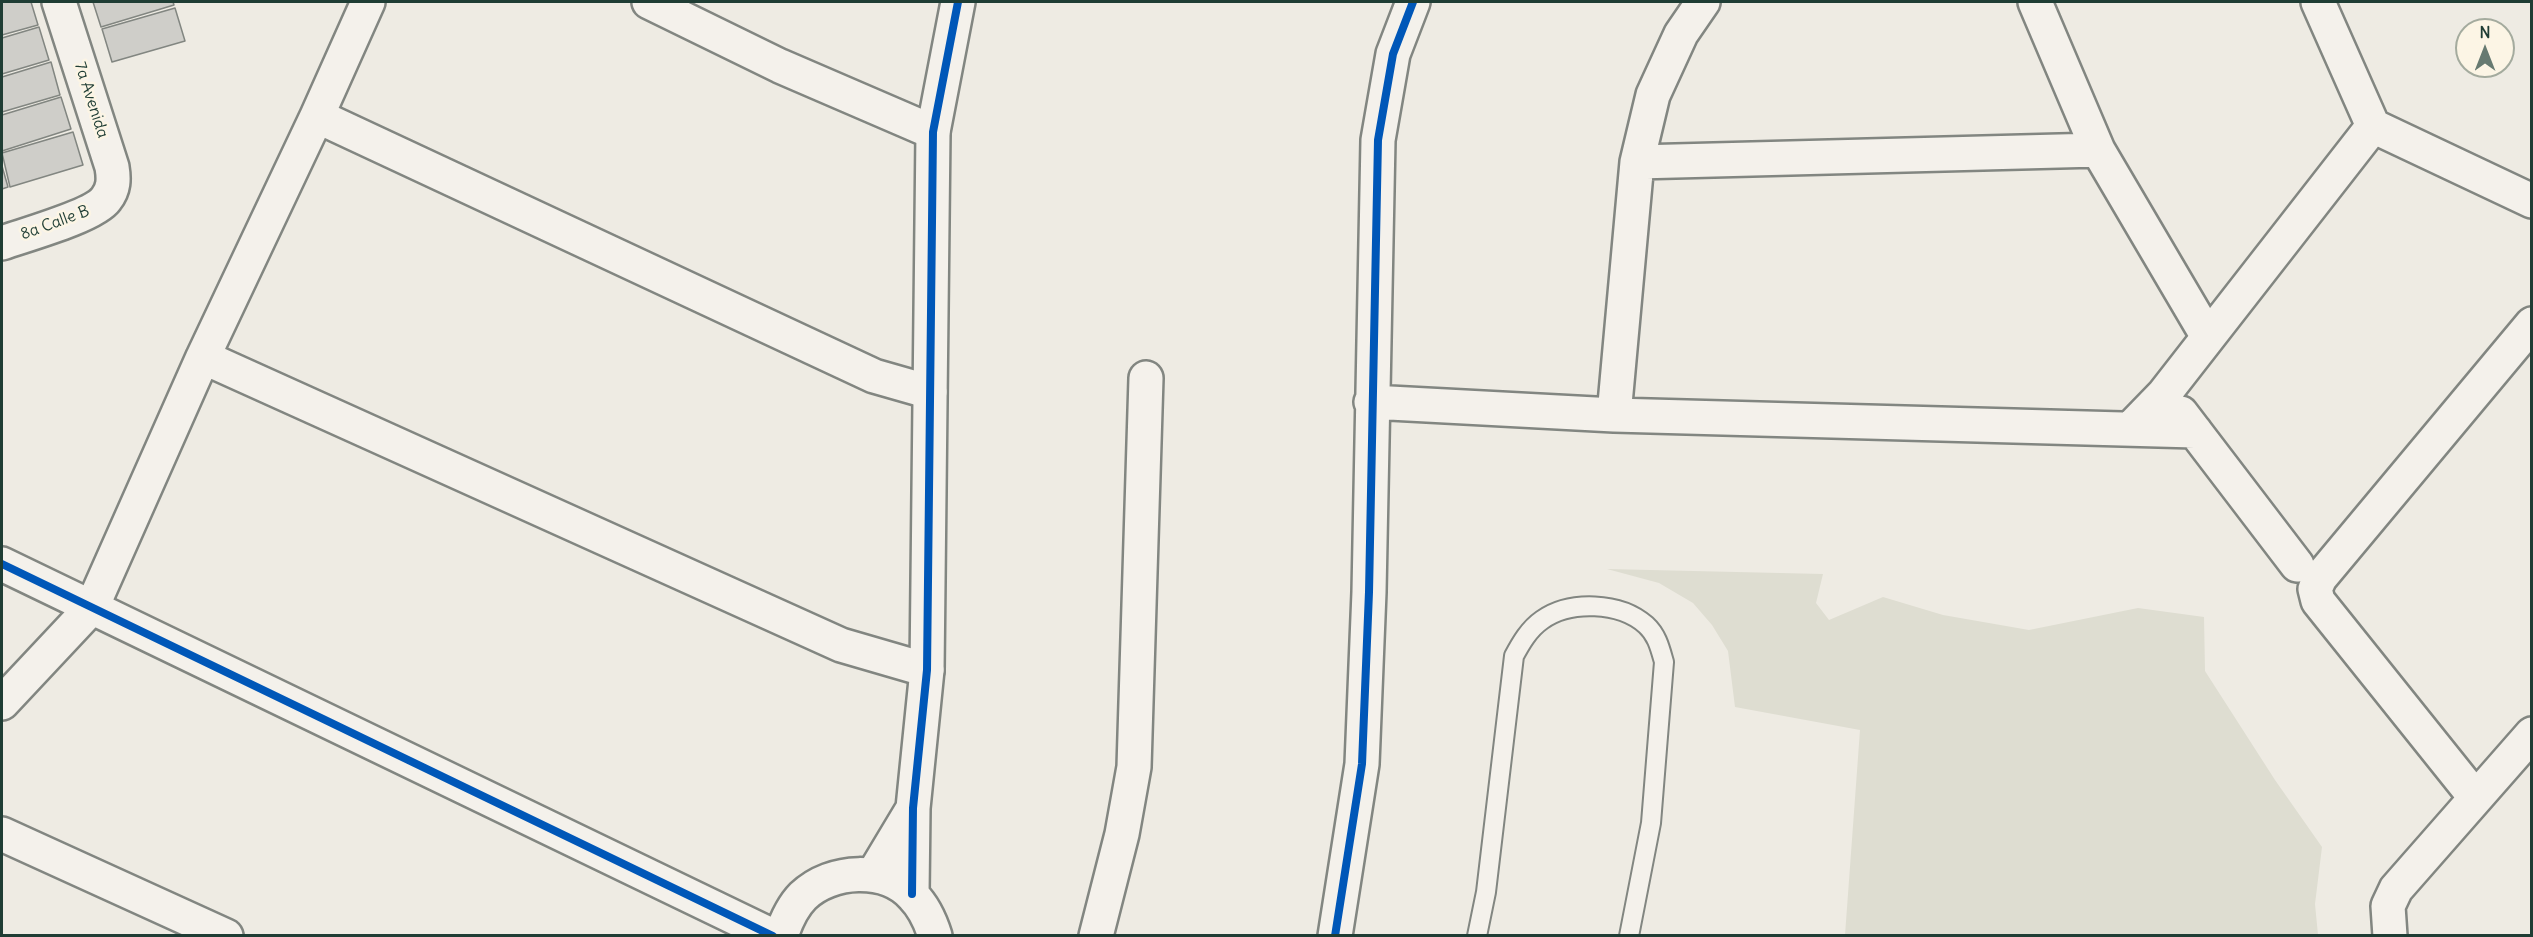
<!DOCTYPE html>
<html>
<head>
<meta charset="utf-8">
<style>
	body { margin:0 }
	#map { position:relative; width:2533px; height:937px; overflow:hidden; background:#eeebe3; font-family:Delius,sans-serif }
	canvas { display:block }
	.frame { position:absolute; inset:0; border:3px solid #1f3d34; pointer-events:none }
	.north { position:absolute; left:2455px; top:18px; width:60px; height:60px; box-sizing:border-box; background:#fcf5e5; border:2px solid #a4ab9e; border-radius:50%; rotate:0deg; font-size:16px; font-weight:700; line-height:24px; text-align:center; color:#1f3d34 }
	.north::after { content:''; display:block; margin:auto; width:21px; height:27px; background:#677a71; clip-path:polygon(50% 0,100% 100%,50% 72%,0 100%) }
</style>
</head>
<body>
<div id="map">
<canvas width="2533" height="937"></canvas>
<div class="frame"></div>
<div class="north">N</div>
</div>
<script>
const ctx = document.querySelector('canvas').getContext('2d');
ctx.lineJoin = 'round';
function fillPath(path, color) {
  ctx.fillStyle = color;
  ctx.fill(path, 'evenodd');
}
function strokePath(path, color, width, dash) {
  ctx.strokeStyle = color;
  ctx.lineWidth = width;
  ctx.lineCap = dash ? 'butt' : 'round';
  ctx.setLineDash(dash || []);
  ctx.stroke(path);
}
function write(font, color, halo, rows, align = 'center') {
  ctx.font = font + ' Delius,sans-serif';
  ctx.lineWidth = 5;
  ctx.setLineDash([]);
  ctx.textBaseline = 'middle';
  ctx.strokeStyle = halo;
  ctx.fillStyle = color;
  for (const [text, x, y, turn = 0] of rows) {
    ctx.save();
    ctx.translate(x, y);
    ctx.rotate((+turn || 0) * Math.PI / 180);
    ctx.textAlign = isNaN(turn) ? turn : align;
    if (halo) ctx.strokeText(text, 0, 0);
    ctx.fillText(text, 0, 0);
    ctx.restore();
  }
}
fillPath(new Path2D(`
	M1607,569L1823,574L1816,603L1829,620L1883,597L1943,615L2029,630L2138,608L2204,617L2205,671L2275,780L2322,847L2315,904L2318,935H1845L1860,730L1735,707L1728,651L1712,625L1693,603L1659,583Z`), '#deddd1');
const building = new Path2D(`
	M2,2H31L38,25L2,35Z
	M93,2H173L174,5L101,27Z
	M175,8L185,41L112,62L102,29Z
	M39,27L49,60L2,74V38Z
	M51,62L60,95L2,112V77Z
	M61,97L71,129L2,151V115Z
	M73,132L83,165L10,187L2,153Z
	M2,166L8,187L2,189Z`);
fillPath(building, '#cfcec9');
strokePath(building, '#828681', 1.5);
const lane = new Path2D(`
	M1477,936L1486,892L1514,656C1521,643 1529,629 1542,620C1570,600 1620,602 1646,625C1657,635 1660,648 1664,662L1651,823L1629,936`);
const street = new Path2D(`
	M649,2L780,66L933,132
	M2035,2L2098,150L2208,337
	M2318,2L2373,126L2532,201
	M317,116L874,376L930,392
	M1637,162L2098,150
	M2,243C24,235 94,216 106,199C114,189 114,179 112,167L59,2
	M203,357L841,645L927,670
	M1371,402L1614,415L2195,431
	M2181,413L2297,565
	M1614,415L1637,162L1653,95L1681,34L1703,2
	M2131,428L2164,394L2373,126
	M2,703L92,607L203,357L317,116L368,2
	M2475,797L2318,601L2315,589L2320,578L2532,324
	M2,834L226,936
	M1096,936L1122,834L1134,767L1146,378
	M1335,936L1362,764L1369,592L1378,140L1393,54L1413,2
	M2390,936L2388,906L2396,889L2532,734`);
const secondary = new Path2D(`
	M2,564L773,936
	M873,875L912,810
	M912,894L913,808L927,670L933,132L958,2
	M781,936C786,921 792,907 803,896C831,869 886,866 913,896C924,907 930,920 935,936`);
strokePath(lane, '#828681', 22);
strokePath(street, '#828681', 38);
strokePath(secondary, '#828681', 38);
strokePath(lane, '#f4f1eb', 18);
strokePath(street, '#f4f1eb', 33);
strokePath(secondary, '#f4f1eb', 33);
strokePath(new Path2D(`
	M2,564L773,936
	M912,894L913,808L927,670L933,132L958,2
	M1335,936L1362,764L1369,592L1378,140L1393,54L1413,2`), '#0057b8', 8);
write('16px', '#1f3d34', '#fcf5e5', [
	["7a Avenida",91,100,72],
	["8a Calle B",55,223,-20]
]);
</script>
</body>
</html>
